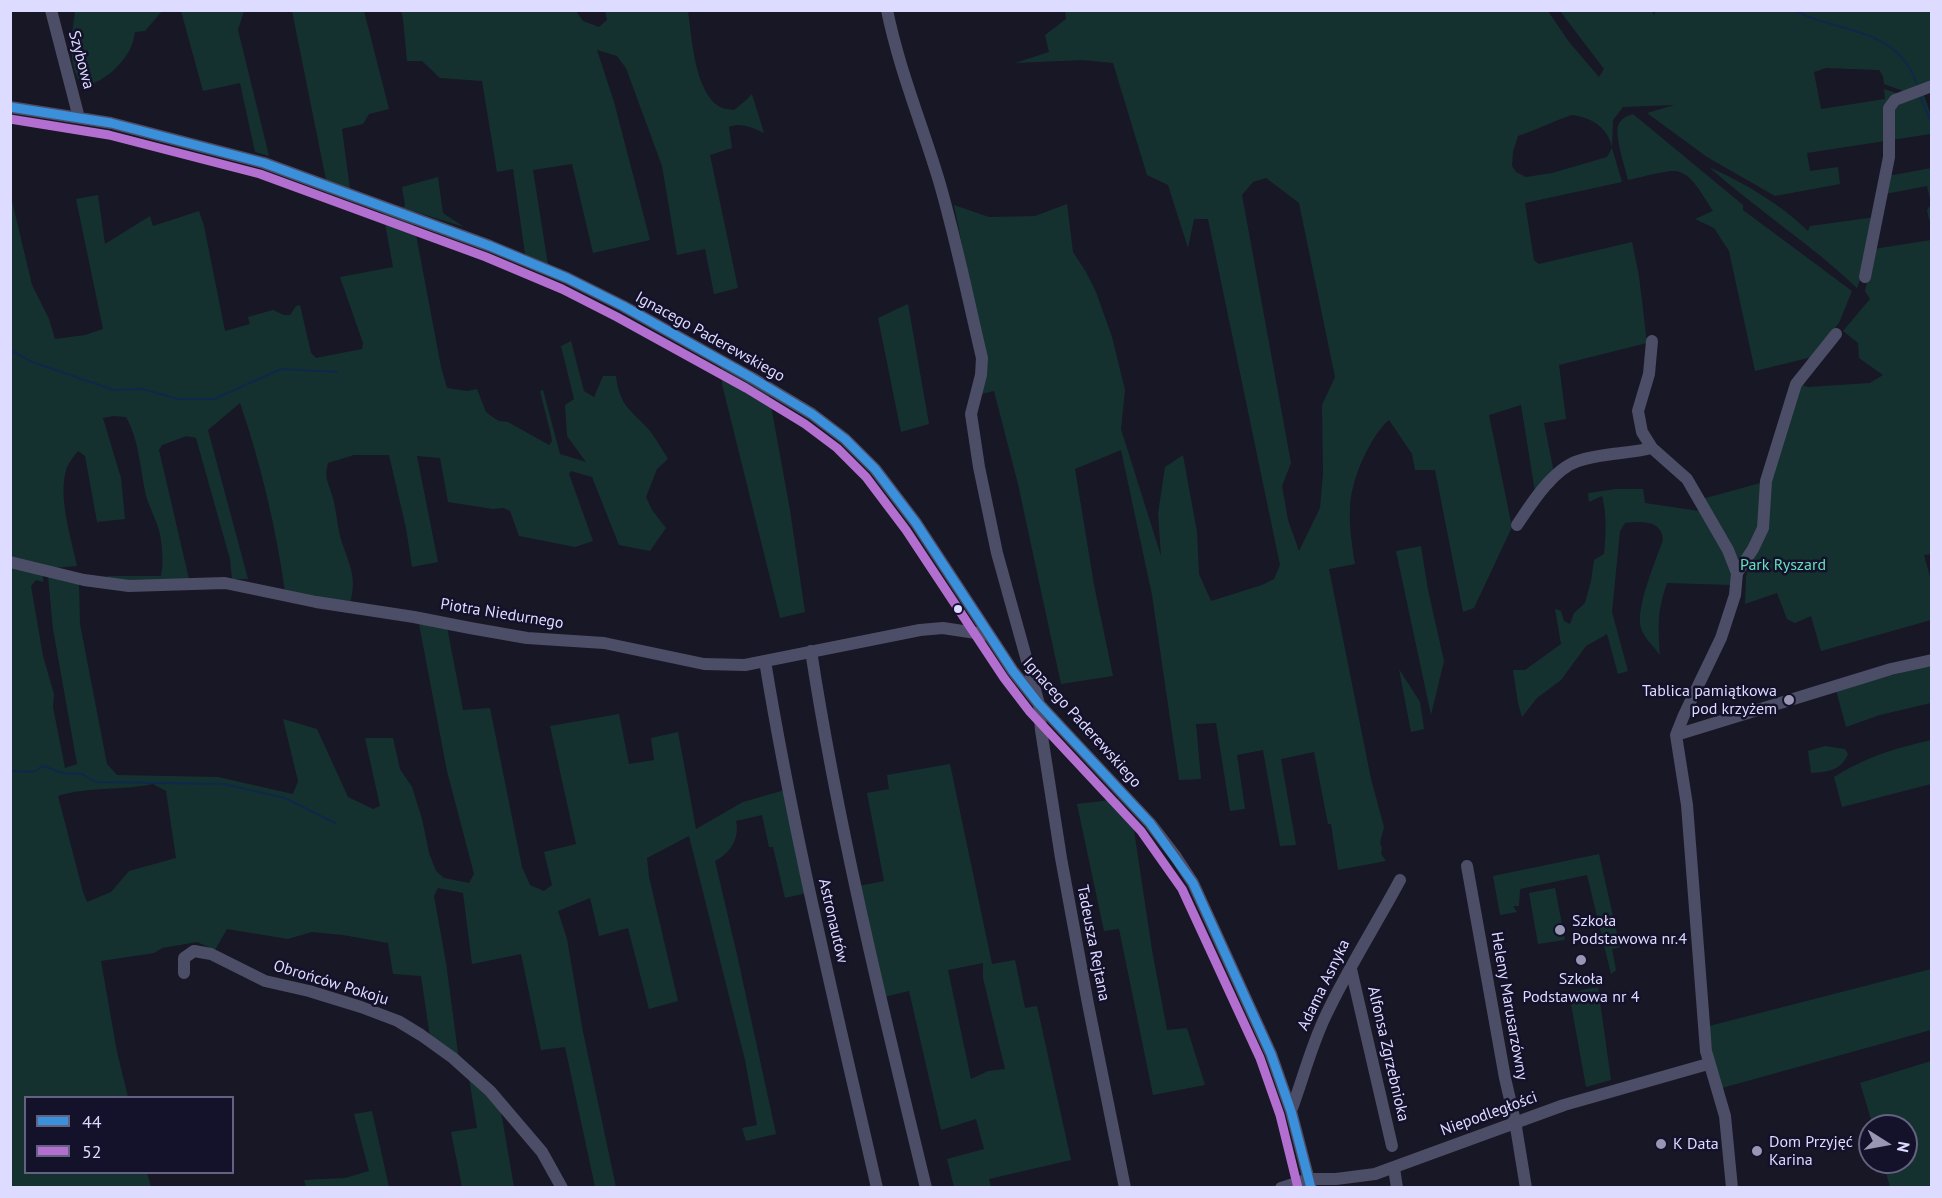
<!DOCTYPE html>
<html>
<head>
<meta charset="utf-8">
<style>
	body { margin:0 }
	#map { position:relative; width:1942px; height:1198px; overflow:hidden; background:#181725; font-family:"PT Sans",sans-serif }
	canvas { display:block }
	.frame { position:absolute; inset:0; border:12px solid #dddbff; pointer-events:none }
	.legend { position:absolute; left:24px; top:1096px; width:210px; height:78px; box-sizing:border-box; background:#14112b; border:2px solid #646280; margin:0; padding:8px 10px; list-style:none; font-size:18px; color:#dddbff }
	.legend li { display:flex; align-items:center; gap:12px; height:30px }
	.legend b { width:30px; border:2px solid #646280 }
	.north { position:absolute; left:1858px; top:1114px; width:60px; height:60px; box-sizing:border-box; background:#14112b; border:2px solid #646280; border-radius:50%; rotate:101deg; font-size:16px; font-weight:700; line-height:24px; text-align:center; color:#dddbff }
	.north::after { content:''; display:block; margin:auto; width:21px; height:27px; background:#9896b3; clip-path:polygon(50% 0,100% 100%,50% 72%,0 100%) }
</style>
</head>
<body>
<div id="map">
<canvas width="1942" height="1198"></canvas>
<div class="frame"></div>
<ul class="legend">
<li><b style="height:8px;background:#3a90db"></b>44</li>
<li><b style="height:8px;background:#b36fd0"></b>52</li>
</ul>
<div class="north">N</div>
</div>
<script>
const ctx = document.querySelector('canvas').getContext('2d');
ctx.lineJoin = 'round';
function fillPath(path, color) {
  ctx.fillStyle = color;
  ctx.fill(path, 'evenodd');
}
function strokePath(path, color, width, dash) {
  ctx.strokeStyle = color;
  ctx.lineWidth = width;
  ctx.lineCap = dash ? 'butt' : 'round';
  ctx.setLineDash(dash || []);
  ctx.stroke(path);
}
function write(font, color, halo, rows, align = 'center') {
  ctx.font = font + ' "PT Sans",sans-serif';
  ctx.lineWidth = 5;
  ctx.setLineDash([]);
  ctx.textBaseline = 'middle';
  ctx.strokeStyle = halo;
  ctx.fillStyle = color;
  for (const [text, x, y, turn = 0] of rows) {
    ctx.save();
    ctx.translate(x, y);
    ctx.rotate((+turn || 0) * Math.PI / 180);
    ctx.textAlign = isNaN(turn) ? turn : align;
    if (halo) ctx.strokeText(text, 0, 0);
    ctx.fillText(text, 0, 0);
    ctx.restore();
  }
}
fillPath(new Path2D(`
	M1656,10L1931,11V82L1906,92L1884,84L1883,76L1879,70L1826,68L1814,72L1821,109L1885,99L1884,89L1900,94L1889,99L1885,141L1807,153L1810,171L1838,167L1840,184L1775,196L1707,157L1647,113L1674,105L1623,107L1613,120L1612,148L1622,182L1525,203L1534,260L1539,264L1632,242L1639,276L1647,343L1559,365L1566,419L1544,423L1554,473L1535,492L1521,405L1489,415L1512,527L1474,608L1463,612L1435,470H1415L1412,454L1389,420C1370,436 1350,482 1350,508C1349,526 1352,546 1355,564L1329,569L1371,779L1384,827L1380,843L1382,848L1381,854L1386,861L1338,870L1331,824H1328L1314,752L1281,759L1296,845L1280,846L1263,750L1237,755L1245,809L1230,811L1216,723L1196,724L1201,779L1179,780L1152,595L1121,450L1075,469L1094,585L1113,676L1061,684L1018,484L994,391L981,394L968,275L954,205L989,217L1035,216L1067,204L1073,252L1086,272L1096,292L1112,337L1125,390L1121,429L1161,556L1158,514L1165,467L1183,455L1197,532L1199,574L1211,601L1262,585L1274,579L1280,565L1208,219H1194L1188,248L1168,185L1147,175L1113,63L1082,60L1015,63L1049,52L1045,35L1066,19L1065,11H1548L1569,42L1599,77L1604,69L1560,11H1652L1654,15ZM1572,115C1591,117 1609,128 1612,148L1607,157L1552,173L1526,177L1516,172L1512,166L1513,152L1518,136C1537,130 1553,121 1572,115ZM1266,178L1299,203L1335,377L1322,405L1323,474L1320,508L1299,551L1288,520L1282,486L1291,463L1242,195L1253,182Z
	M75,11V10L162,11L145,31L135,32C134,38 132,46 129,51C120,67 102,83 84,86C66,69 72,33 75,11Z
	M181,11H244L238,30L269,156L255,152L240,83L203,91Z
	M292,11H364L389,109L369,114L363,124L342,129L350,189L326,180Z
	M401,11H576L583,21L599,27L607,20L605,11H688C692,37 694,92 720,107C724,109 729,109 734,110L745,101L752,94L764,133C752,128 742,122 729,127L732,148L710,155L738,288L714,294L705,249L677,255L662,166L626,68L617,56L597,50L614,102L650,240L593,253L572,164L533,170L548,265L525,254L513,169L497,172L482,81L440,78L422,61H407L403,19Z
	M1923,93L1931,115V134L1891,140L1894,107Z
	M1633,114L1743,205V210L1852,291L1839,323L1828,336L1816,356L1755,371L1729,251L1714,228L1695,219L1713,211C1704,198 1692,172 1675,171C1666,170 1638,178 1628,180C1625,167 1615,138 1618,126C1620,119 1627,116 1633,114Z
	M1709,167C1746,184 1779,203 1808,231L1810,226L1876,217L1863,272L1857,288C1811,244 1757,210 1709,167Z
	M1931,168V220H1929L1927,210L1931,204L1927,186L1885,194L1888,176Z
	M438,177L443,213L464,227L403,208L405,205L402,187Z
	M98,195L105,244L150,216L153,226L199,211L204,226L225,331L250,324L248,317L273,310L284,315H290L296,306L300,305L311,353L316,358L362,349L363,343L340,277L393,267L383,212L414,224L441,367L447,388L467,391L477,389L486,412L491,416L499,421L508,422L549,445L552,441L551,435L540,391L543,390L560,454L586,462L567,436L565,405L574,399L561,346L571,341L584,391L594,397L603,376H616C620,408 631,409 650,431C657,440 662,450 668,459L657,469L646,497L652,510L666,528L650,551L619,545L592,477L571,471L569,474L593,541L575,547L519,536L510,511L504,508L493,509L448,502L440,458L417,456L438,562L412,567L406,528L389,455H354L328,463C324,478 328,481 332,495C336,508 337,523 340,536C348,564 358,574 350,604L285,592C276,528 261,464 240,403L208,430L248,579H232L230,559L196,438L187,436L162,445L159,450L189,579L127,583L103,579L108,576H161C164,564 162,546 160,534C157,522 151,510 147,499C140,472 140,441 126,417L114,416L103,418L121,478L125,519L97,522L85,456L78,451C74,456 70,461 67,467C57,495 71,537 77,566L54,568L11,557V201H12L32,285L49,319L55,339L85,335L103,329L76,199Z
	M1931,240L1932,554L1924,555L1931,580V620L1821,651L1811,616L1795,623L1787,619L1777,593L1745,604L1746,576L1752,560L1768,483L1800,384L1808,387L1870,383L1883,375L1859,358L1858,343L1843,331L1870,299L1865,291L1874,249Z
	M908,304L929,424L901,432L878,318Z
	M721,367L769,395L790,510L805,612L780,618L722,384Z
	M1764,482L1762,521L1740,563L1702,499Z
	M1616,489H1643L1645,503L1706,512L1733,571L1731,585L1667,583C1657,611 1658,627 1660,655C1654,647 1644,638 1641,628C1635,609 1656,560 1663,540C1662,520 1641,521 1625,523L1620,531L1612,612L1628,671L1618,674L1607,634L1586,646L1561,680L1537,698L1522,717L1518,703L1513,670H1525L1561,644L1555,609L1561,611L1564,621L1570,624L1574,613L1585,603L1591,581L1594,560L1604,554C1606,535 1607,514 1602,496L1589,502L1588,493Z
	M1421,546L1428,590L1444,661L1431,715L1396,551Z
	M11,565L43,573V582L36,580L31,586L43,656L54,694L53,707L65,768L77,764L53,629L48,576L79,584L80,624L107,764L117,775L218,777L293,794L298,781L283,719L317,729L348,797L373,809L380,806L365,738H393L400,769L412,787L422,819L429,853L436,871L444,878L469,883L474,874L447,771L419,624L447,627L463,710L490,708L522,867L530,885L544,891L552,885L544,852L576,844L550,726L619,714L629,764L654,760L651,738L678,732L696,829L743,802L785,790L807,893L785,898L773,847H769L762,815L736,821C740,839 730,853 715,861L738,959L776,1134L746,1141L742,1128L757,1125L745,1060L689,836L647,858L649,877L678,1001L649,1009L628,928L599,936L590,898L558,911L567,939L583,1032L616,1187H595L565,1047L541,1050L521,954L472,964L463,893L438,888L434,896L446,963L459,1060L430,1037L421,976L393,974L388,943L343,935L312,932L288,939L227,929L215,950L197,942L162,948L154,953L101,961L117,1052L128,1097L26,1098V1172L147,1173L151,1187H11ZM153,784L166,791L176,858L129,871L111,892L87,902L83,892L58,796C89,786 121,791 153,784Z
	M1931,665V703L1880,715L1846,727L1836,690Z
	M1399,669L1420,702L1424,729L1411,732Z
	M1931,740V784L1842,807L1834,777C1868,756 1893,749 1931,740Z
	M1825,746L1845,749L1848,754C1841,771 1827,772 1811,773L1808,751Z
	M950,764L992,964L1015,960L1025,1008L1037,1006L1071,1160L989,1179L991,1187H954L947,1159L984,1149L976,1119L941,1130L909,991L884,997L859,886L884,881L867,793L889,789L887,775ZM983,963V978L1005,1069L988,1071L971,1079L948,970Z
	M1119,799L1132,817L1152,950L1167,1030L1187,1028L1205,1085L1153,1095L1119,929L1104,931L1077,804Z
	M1599,854L1620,947L1612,949L1616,970L1611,974L1587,875L1520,889L1519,906H1513L1517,912L1500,915L1493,876Z
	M1555,888L1565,940L1538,944L1529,893Z
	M1931,969V1030L1722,1088L1713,1057L1709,1026Z
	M1598,987L1611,1080L1586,1087L1569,993Z
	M1931,1061V1187H1890L1883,1162H1906V1126H1873L1860,1083Z
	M469,1078L500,1106L514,1187H462L451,1132L477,1128Z
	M372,1111L389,1187H306L304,1180L345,1178L369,1171L354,1114Z`), '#15312f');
strokePath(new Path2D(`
	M1794,10C1801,13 1808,17 1815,19C1858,33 1904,37 1918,88
	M1920,96L1932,124
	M10,350L32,362L114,390L142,389L178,399H214L281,369L337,372
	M10,771L33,772L43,766L63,773L82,774L96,782L224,784L285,798L335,823`), '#0e284a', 2);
strokePath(new Path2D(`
	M51,10L79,118
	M887,10C899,69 922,124 939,181C956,239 968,299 982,358L981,375L971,414L979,467L997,553L1039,704L1041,730L1061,858L1088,1004L1125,1188
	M10,107L111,123L264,163L490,246L567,278L623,306L752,378L812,414L845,439L875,469L916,523L1013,671L1039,704L1150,823L1176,857L1193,883L1271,1054L1291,1111L1311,1188
	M1865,277L1889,157V108L1895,100L1932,86
	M1652,341L1649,374L1638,411L1642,432L1652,448L1687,479L1728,550L1737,573L1735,595L1721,638L1684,715L1676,735L1687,805L1706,1051L1725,1116L1732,1188
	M1517,525C1531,504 1553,469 1578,461C1600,453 1629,454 1652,448
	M10,562L84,580L129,586L225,583L316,602L414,617L470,628L527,638L604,643L704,664L745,665L920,630L943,628L989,635
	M1737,573L1753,549L1763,528L1766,481L1796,384L1836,334
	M811,651C839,832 883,1010 926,1188
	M765,661C794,838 837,1012 877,1188
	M1676,735L1891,669L1932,660
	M1467,866L1505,1078L1515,1121L1526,1188
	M1351,969L1392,1146
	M184,973V958L194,951L211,954L265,981L309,991L361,1007L398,1021L421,1035L453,1058L490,1091L542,1152L562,1188
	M1291,1111C1303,1079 1311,1046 1326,1015C1348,968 1376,925 1400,880
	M1394,1168L1397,1188
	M1281,1188L1309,1179H1336L1375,1174L1564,1105L1708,1064`), '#4c4d66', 12);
strokePath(new Path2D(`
	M10,107L111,123L264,163L490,246L567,278L623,306L752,378L812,414L845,439L875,469L916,523L1013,671L1039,704L1150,823L1193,883L1271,1054L1291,1111L1311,1188`), '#3a90db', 9);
strokePath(new Path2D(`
	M10,119L109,135L260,174L486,257L562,289L617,317L746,388L805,424L837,448L866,477L906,530L1004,678L1030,712L1141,831L1182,889L1260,1058L1280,1115L1298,1188`), '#b36fd0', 9);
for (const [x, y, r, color] of [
	[958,609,5,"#dddbff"],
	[1789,700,6,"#9896b3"],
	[1560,930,6,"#9896b3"],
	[1581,960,6,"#9896b3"],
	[1661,1144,6,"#9896b3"],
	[1757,1151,6,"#9896b3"]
]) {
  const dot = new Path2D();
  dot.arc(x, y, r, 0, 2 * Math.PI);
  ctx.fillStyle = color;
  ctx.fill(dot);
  strokePath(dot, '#14112b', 2);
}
write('16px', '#dddbff', '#14112b', [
	["Szybowa",81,60,75],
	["Ignacego Paderewskiego",710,337,29],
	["Piotra Niedurnego",502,614,9],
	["Ignacego Paderewskiego",1082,723,48],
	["Astronautów",833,921,77],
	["Tadeusza Rejtana",1093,943,79],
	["Obrońców Pokoju",331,983,17],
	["Adama Asnyka",1324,985,-64],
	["Heleny Marusarzówny",1509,1006,80],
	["Alfonsa Zgrzebnioka",1388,1054,77],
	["Niepodległości",1489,1114,-20]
]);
write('16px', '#65e1b9', '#14112b', [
	["Park Ryszard",1783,565]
]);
write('16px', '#dddbff', '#14112b', [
	["Tablica pamiątkowa",1777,691,"right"],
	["pod krzyżem",1777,709,"right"],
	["Szkoła",1572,921],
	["Podstawowa nr.4",1572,939],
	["Szkoła",1581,979,"center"],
	["Podstawowa nr 4",1581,997,"center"],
	["Dom Przyjęć",1769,1142],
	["Karina",1769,1160],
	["K Data",1673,1144]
], 'left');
</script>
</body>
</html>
